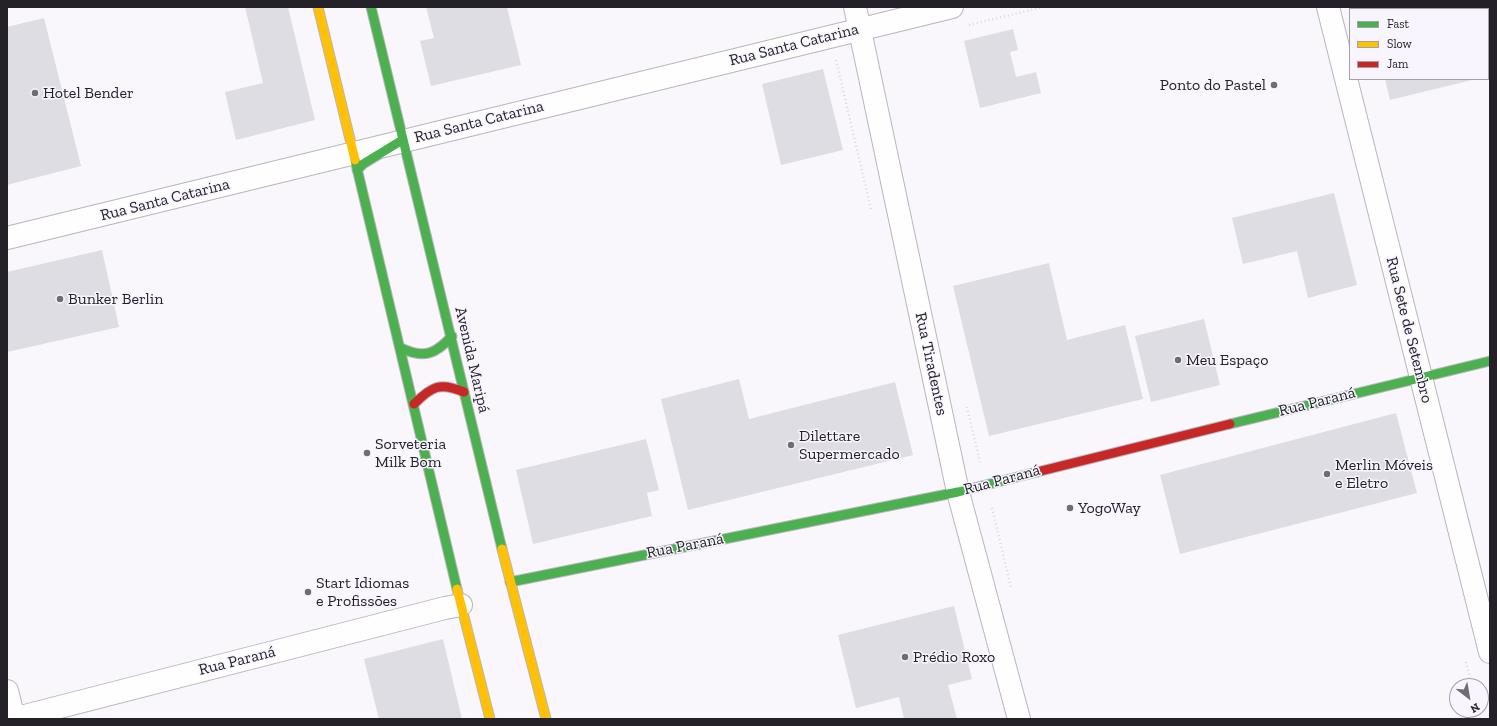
<!DOCTYPE html>
<html>
<head>
<meta charset="utf-8">
<style>
	body { margin:0 }
	#map { position:relative; width:1497px; height:726px; overflow:hidden; background:#f9f7fc; font-family:"Zilla Slab",serif }
	canvas { display:block }
	.frame { position:absolute; inset:0; border:8px solid #242129; pointer-events:none }
	.legend { position:absolute; left:1349px; top:8px; width:140px; height:72px; box-sizing:border-box; background:#f8f5fe; border:1px solid #a3a0a9; margin:0; padding:5px 7px; list-style:none; font-size:12px; color:#242129 }
	.legend li { display:flex; align-items:center; gap:8px; height:20px }
	.legend b { width:20px; border:1px solid #a3a0a9 }
	.north { position:absolute; left:1449px; top:678px; width:40px; height:40px; box-sizing:border-box; background:#f8f5fe; border:1px solid #a3a0a9; border-radius:50%; rotate:149deg; font-size:11px; font-weight:700; line-height:16px; text-align:center; color:#242129 }
	.north::after { content:''; display:block; margin:auto; width:14px; height:18px; background:#6f6c73; clip-path:polygon(50% 0,100% 100%,50% 72%,0 100%) }
</style>
</head>
<body>
<div id="map">
<canvas width="1497" height="726"></canvas>
<div class="frame"></div>
<ul class="legend">
<li><b style="height:5px;background:#4caf50"></b>Fast</li>
<li><b style="height:5px;background:#ffc107"></b>Slow</li>
<li><b style="height:5px;background:#c62828"></b>Jam</li>
</ul>
<div class="north">N</div>
</div>
<script>
const ctx = document.querySelector('canvas').getContext('2d');
ctx.lineJoin = 'round';
function fillPath(path, color) {
  ctx.fillStyle = color;
  ctx.fill(path, 'evenodd');
}
function strokePath(path, color, width, dash) {
  ctx.strokeStyle = color;
  ctx.lineWidth = width;
  ctx.lineCap = dash ? 'butt' : 'round';
  ctx.setLineDash(dash || []);
  ctx.stroke(path);
}
function write(font, color, halo, rows, align = 'center') {
  ctx.font = font + ' "Zilla Slab",serif';
  ctx.lineWidth = 3;
  ctx.setLineDash([]);
  ctx.textBaseline = 'middle';
  ctx.strokeStyle = halo;
  ctx.fillStyle = color;
  for (const [text, x, y, turn = 0] of rows) {
    ctx.save();
    ctx.translate(x, y);
    ctx.rotate((+turn || 0) * Math.PI / 180);
    ctx.textAlign = isNaN(turn) ? turn : align;
    if (halo) ctx.strokeText(text, 0, 0);
    ctx.fillText(text, 0, 0);
    ctx.restore();
  }
}
fillPath(new Path2D(`
	M245,7H288L315,120L236,140L225,92L263,83Z
	M426,7H507L521,65L431,86L420,41L434,38Z
	M1368,7H1453V9H1368Z
	M44,18L81,166L7,185V27Z
	M1013,29L1018,50L1010,52L1016,77L1036,72L1041,93L980,108L964,41Z
	M823,69L843,150L781,165L762,84Z
	M1385,79H1472V80L1390,100Z
	M1334,193L1357,285L1308,298L1297,251L1243,264L1232,218Z
	M102,250L119,327L7,352V272Z
	M1049,263L1067,340L1125,325L1143,399L989,436L953,286Z
	M1204,319L1220,385L1151,402L1135,336Z
	M739,379L749,419L895,382L913,455L688,510L661,399Z
	M1396,413L1417,493L1180,554L1160,475Z
	M646,439L659,490L647,493L652,516L533,544L516,470Z
	M954,606L972,679L948,685L957,719H904L899,697L856,708L838,635Z
	M443,639L462,719H379L364,659Z`), '#dedde4');
const street = new Path2D(`
	M855,7L958,492L1019,719
	M1328,7L1490,652
	M7,238L952,7
	M7,691L14,719
	M13,719L445,608L461,605`);
const fast = new Path2D(`
	M371,7L502,549
	M355,160L457,589
	M357,170L363,164L399,142
	M401,348C424,359 436,354 452,336
	M1230,424L1490,361
	M510,582L958,492L1037,472`);
const slow = new Path2D(`
	M318,7L355,160
	M502,549L546,719
	M457,589L490,719`);
const jam = new Path2D(`
	M414,404C432,386 440,382 464,392
	M1037,472L1230,424`);
strokePath(street, '#b8b6bc', 24);
strokePath(fast, '#b8b6bc', 11);
strokePath(slow, '#b8b6bc', 11);
strokePath(jam, '#b8b6bc', 11);
strokePath(new Path2D(`
	M969,25L1043,7
	M836,60L871,209
	M967,407L980,462
	M992,508L1011,588
	M1466,662L1472,686
	M1478,710L1480,719`), '#dad9db', 2.5, [1, 3]);
strokePath(street, '#fefeff', 22);
strokePath(fast, '#4caf50', 9);
strokePath(slow, '#ffc107', 9);
strokePath(jam, '#c62828', 9);
for (const [x, y, r, color] of [
	[1274,85,4,"#6f6c73"],
	[35,93,4,"#6f6c73"],
	[60,299,4,"#6f6c73"],
	[1178,360,4,"#6f6c73"],
	[791,445,4,"#6f6c73"],
	[367,453,4,"#6f6c73"],
	[1327,474,4,"#6f6c73"],
	[1070,508,4,"#6f6c73"],
	[308,592,4,"#6f6c73"],
	[905,657,4,"#6f6c73"]
]) {
  const dot = new Path2D();
  dot.arc(x, y, r, 0, 2 * Math.PI);
  ctx.fillStyle = color;
  ctx.fill(dot);
  strokePath(dot, '#f8f5fe', 1.5);
}
write('16px', '#242129', '#f8f5fe', [
	["Rua Santa Catarina",794,45,-14],
	["Rua Santa Catarina",479,122,-14],
	["Rua Santa Catarina",165,200,-14],
	["Rua Sete de Setembro",1409,330,76],
	["Avenida Maripá",472,360,77],
	["Rua Tiradentes",931,364,78],
	["Rua Paraná",1317,402,-14],
	["Rua Paraná",1002,480,-15],
	["Rua Paraná",685,546,-11],
	["Rua Paraná",237,661,-14]
]);
write('16px', '#242129', '#f8f5fe', [
	["Ponto do Pastel",1266,85,"right"],
	["Hotel Bender",43,93],
	["Bunker Berlin",68,299],
	["Meu Espaço",1186,360],
	["Dilettare",799,436],
	["Supermercado",799,454],
	["Sorveteria",375,444],
	["Milk Bom",375,462],
	["Merlin Móveis",1335,465],
	["e Eletro",1335,483],
	["YogoWay",1078,508],
	["Start Idiomas",316,583],
	["e Profissões",316,601],
	["Prédio Roxo",913,657]
], 'left');
</script>
</body>
</html>
